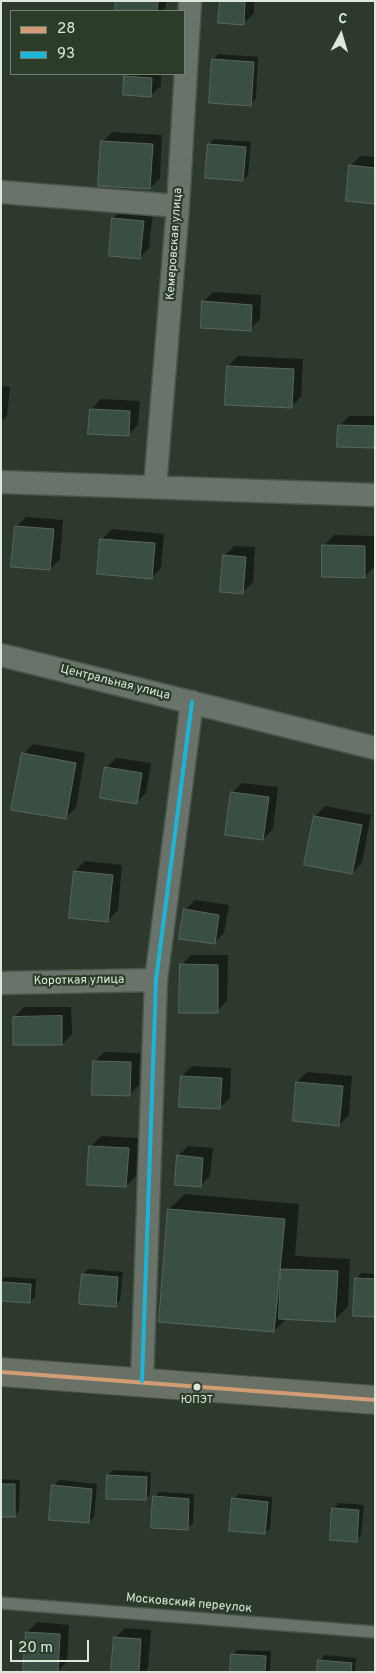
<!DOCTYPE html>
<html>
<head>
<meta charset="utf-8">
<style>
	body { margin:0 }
	#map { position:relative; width:376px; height:1673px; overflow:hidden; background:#2e392e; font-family:Overpass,sans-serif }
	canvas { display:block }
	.frame { position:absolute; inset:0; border:2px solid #dde8db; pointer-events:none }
	.legend { position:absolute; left:10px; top:10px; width:175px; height:65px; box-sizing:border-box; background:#2b3d29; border:1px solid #728170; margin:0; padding:6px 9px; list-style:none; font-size:15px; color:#dde8db }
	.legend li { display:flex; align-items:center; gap:10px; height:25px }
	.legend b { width:25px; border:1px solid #728170 }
	.north { position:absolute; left:316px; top:10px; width:50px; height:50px; -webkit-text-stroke:4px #2b3d29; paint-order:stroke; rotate:6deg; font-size:14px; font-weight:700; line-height:20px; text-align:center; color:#dde8db }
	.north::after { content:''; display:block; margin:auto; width:18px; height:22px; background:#dde8db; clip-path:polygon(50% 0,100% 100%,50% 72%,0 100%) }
	.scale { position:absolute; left:10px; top:1640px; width:79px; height:22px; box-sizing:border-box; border:2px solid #dde8db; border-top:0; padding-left:6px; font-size:15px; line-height:18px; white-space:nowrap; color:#dde8db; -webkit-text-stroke:4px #2b3d29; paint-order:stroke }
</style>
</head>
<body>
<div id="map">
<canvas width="376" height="1673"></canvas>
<div class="frame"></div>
<ul class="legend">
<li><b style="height:6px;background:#d39c74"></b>28</li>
<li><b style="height:6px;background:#1ab6d8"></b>93</li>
</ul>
<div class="north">С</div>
<div class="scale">20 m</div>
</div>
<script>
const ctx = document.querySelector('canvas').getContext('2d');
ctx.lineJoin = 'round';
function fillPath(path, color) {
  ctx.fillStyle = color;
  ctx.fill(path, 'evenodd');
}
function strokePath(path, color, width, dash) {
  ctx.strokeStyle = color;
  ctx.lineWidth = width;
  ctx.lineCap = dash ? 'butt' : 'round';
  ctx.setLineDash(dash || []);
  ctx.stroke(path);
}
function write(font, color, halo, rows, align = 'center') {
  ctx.font = font + ' Overpass,sans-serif';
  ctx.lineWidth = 4.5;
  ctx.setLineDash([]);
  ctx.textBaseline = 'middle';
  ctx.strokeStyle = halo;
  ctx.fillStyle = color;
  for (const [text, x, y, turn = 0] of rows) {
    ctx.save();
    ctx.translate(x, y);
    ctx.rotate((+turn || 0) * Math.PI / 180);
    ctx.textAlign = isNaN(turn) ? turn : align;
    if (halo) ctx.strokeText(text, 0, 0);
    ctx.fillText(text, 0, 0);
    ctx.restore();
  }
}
fillPath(new Path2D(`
	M118,1H166V7L161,11H117Z
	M221,1H254V13L244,23Z
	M218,54L258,57L256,99L250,104L213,60Z
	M128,74H161V86L150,96L125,77Z
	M112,132L162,135L160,178L150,188L102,142Z
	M214,139L251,142L248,175L243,180L209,144Z
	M360,156L375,157V203L350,166Z
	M123,208L153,211L149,248L139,258L113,218Z
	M213,292L261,295L260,319L250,329L203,302Z
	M238,356L303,359L301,397L291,407L228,366Z
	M1,386L10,387L7,416L1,422Z
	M101,399L140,401L138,425L128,435L91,409Z
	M349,416H375L373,447L339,426Z
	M26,517L63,520L60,559L50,569L16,527Z
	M112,529L164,534L161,568L151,578L102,539Z
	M334,535L375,536L374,567L364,577L323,576L324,545Z
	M234,546L255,547L253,582L243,592L224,556Z
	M33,744L85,753L76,808L65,818L23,754Z
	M116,758L151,763L146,793L136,803L106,768Z
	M242,783L278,787L273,829L263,839L232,793Z
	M325,806L371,815L362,863L352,873L315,816Z
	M85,861L122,865L118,910L108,920L75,871Z
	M195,900L229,905L224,933L214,943L185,910Z
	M191,955H228L227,1001L217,1011L181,965Z
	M24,1007H71L72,1034L62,1044L14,1017Z
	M104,1052L140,1053L139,1085L129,1095L94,1062Z
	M192,1066L231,1068L230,1098L219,1108L182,1076Z
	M307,1072L352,1076L349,1115L339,1125L294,1120L297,1082Z
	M101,1136L138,1138L136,1176L126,1186L91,1146Z
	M188,1146L213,1148L210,1176L200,1186L178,1156Z
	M185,1194L299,1204L295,1256L350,1259L348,1307L334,1320L287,1318L274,1331L169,1209Z
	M88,1269L123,1272L120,1300L115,1306L83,1275Z
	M362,1273L375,1274V1316L356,1278Z
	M5,1277L36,1279L35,1297L29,1302L1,1300V1280Z
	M113,1470L151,1472L150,1494L145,1499L108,1475Z
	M1,1479L20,1480L19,1511L14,1516L1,1515Z
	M59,1480L97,1484L94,1517L89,1522L54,1486Z
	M159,1492L194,1494L193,1523L187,1528L154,1497Z
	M239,1494L272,1497L270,1528L265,1533L234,1499Z
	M339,1503L364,1505L361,1535L356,1540L334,1508Z
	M37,1622L69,1625L67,1662L57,1672L27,1632Z
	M125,1628L151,1630L148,1669L145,1672H112L115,1638Z
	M237,1650L271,1651L270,1672H231L232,1655Z
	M325,1655L356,1658L355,1672H319L320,1661Z`), '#0007');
const building = new Path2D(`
	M116,1H158L157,11H115Z
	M220,1H245L244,25L218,23Z
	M212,59L254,62L251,106L209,103Z
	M124,76L152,78L151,97L123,95Z
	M101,141L153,144L150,189L98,186Z
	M208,144L246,147L243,181L205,178Z
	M349,165L375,168V204L346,201Z
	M112,218L144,221L140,259L109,256Z
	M202,301L252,305L251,331L201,328Z
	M227,366L294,369L292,408L225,405Z
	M90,409L130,411L129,436L88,434Z
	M338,425L375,426L374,448L337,447Z
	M15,526L54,529L50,570L11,567Z
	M100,539L155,543L152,579L97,574Z
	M322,545L365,546V578L322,577Z
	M223,555L246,557L243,594L220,592Z
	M22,753L76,763L66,819L11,810Z
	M105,767L142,773L137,804L100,798Z
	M231,792L269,797L263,840L225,835Z
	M314,816L362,825L352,874L304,865Z
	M74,871L113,875L108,922L69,918Z
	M184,909L219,915L215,944L179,939Z
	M180,964L218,965V1013H179Z
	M62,1016V1045H13V1017Z
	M93,1061L131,1062L130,1096L92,1095Z
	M181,1076L222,1078L220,1109L179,1107Z
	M296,1082L343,1086L339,1126L293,1121Z
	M89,1146L129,1148L126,1187L87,1185Z
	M177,1155L203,1158L201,1187L175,1185Z
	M168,1209L285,1219L274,1332L159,1322Z
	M281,1269L338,1271L335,1322L279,1319Z
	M82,1274L118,1277L116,1307L79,1304Z
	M355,1278L375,1279V1317L353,1316Z
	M1,1282L31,1284L30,1303L1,1301Z
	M107,1475L147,1477L146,1500L106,1499Z
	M1,1484H15V1517H1Z
	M52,1485L92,1489L89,1523L49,1520Z
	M153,1496L189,1499L188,1530L151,1528Z
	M232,1498L268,1502L265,1534L229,1531Z
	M332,1508L359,1510L357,1542L330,1540Z
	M26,1632L60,1634L58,1672L23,1671Z
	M114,1637L141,1639L139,1672H111Z
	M231,1654L266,1656L265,1672H230Z
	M318,1660L352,1663L351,1672H317Z`);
fillPath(building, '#3a4f44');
strokePath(building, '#5a655d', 1);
const lane = new Path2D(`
	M1,1603L375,1632`);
const street = new Path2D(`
	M1,192L178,206
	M1,482L375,495
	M155,487L178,206L190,1
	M1,655L375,748
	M1,983L156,980
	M142,1381L156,980L192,702`);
const secondary = new Path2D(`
	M1,1372L375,1400`);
strokePath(lane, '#4b544a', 14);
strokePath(street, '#4b544a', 25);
strokePath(secondary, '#4b544a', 30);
strokePath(lane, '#6a736a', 11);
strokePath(street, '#6a736a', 22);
strokePath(secondary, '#697065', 28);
strokePath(new Path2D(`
	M1,1372L375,1400`), '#d39c74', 4);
strokePath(new Path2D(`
	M142,1381L156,980L192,702`), '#1ab6d8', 4);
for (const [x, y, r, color] of [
	[197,1387,4.5,"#dde8db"]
]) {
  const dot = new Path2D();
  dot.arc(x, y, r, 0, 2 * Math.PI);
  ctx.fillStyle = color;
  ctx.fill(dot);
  strokePath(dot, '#2b3d29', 2);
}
write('11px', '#dde8db', '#2b3d29', [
	["ЮПЭТ",197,1401]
]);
write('12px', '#dde8db', '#2b3d29', [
	["Кемеровская улица",175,244,-86],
	["Центральная улица",115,683,14],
	["Короткая улица",79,981,-1],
	["Московский переулок",189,1604,5]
]);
</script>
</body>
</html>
